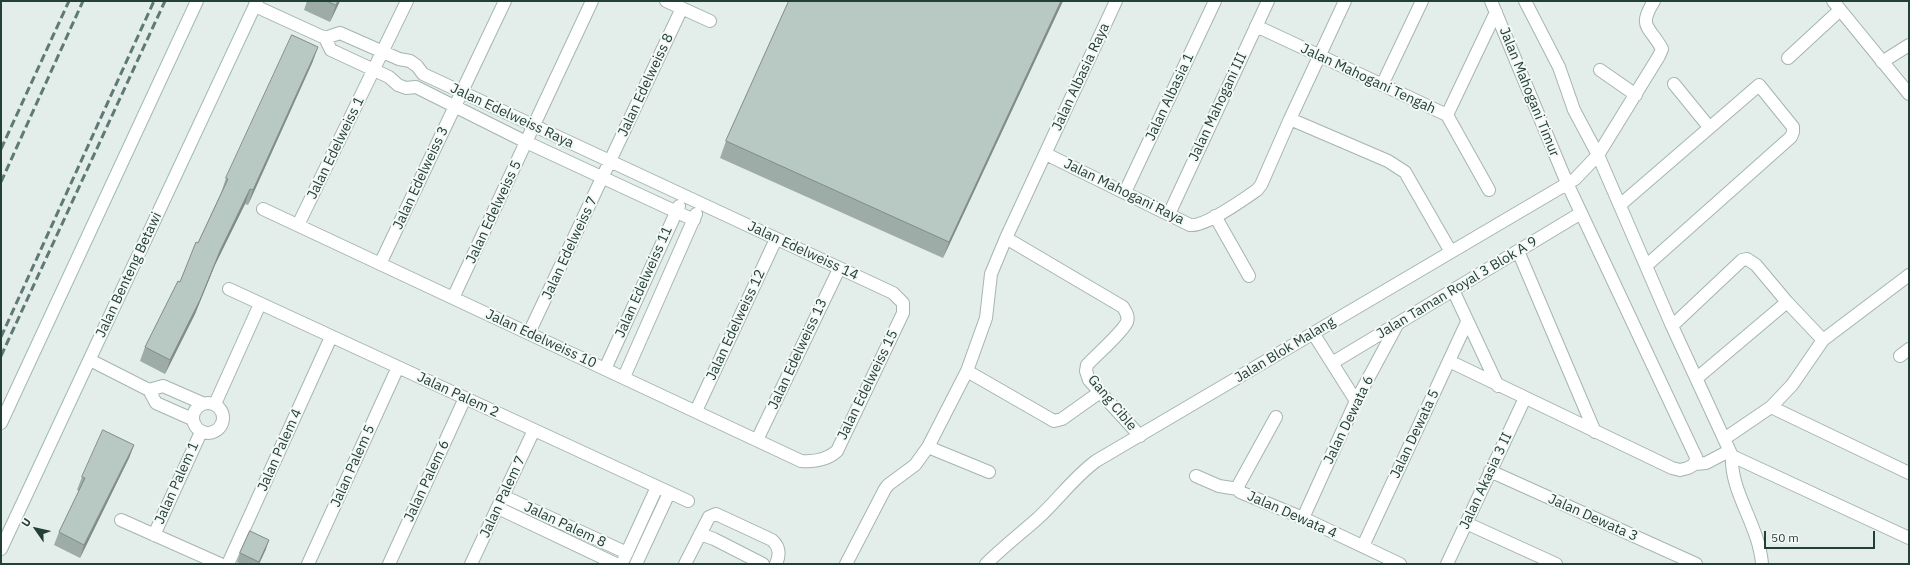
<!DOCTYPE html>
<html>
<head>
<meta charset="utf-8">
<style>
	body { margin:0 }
	#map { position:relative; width:1910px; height:565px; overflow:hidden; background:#e3ede9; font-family:"IBM Plex Sans",sans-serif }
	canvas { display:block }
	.frame { position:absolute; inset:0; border:2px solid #223f38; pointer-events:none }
	.north { position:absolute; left:16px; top:509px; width:40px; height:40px; -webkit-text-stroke:3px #f4f9f7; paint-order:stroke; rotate:304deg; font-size:11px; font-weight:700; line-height:16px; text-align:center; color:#223f38 }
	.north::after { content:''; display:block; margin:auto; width:14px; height:18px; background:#223f38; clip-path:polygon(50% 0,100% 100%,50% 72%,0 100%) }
	.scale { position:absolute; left:1764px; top:531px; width:111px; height:18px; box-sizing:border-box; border:2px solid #223f38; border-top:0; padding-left:5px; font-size:12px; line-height:14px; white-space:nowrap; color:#223f38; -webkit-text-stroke:3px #f4f9f7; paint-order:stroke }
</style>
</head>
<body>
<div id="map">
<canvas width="1910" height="565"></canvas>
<div class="frame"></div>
<div class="north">U</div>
<div class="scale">50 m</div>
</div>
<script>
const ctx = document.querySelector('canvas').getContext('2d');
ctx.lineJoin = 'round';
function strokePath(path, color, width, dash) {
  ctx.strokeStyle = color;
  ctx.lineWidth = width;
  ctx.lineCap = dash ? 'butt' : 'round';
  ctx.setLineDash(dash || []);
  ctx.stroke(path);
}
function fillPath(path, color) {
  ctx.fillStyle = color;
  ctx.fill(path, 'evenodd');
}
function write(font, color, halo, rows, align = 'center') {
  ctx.font = font + ' "IBM Plex Sans",sans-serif';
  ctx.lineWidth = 4;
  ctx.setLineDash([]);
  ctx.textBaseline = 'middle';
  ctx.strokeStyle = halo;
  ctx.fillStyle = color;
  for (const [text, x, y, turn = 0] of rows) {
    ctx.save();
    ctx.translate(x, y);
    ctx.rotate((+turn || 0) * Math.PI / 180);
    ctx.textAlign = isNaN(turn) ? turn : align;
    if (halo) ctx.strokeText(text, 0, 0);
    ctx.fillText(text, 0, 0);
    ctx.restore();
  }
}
const minor = new Path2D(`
	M666,1L710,21
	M1491,1L1567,183L1694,453L1696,457L1695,464
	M1525,1L1559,67L1574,110L1598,155L1672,326L1732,456L1909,538
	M255,6L325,38L331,50L389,77L398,85L406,88L416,87L526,142L694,220
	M1256,26L1447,115L1489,190
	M1788,58L1840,10
	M1882,62L1909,45
	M1600,70L1636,95
	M1674,84L1709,127
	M1382,85L1422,1
	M1447,115L1496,12
	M1290,119L1388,161L1405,172L1451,252
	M1046,154L1190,225C1205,227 1244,199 1257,190L1261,185L1290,119L1345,1
	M1125,192L1215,1
	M1620,205L1759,85L1793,127V132L1791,137L1647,265
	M263,209L801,461C815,462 827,460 837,451L903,313V303L893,293L423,74L417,66L410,61L399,59L340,33L325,38
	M1169,214L1268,1
	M1215,216L1249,276
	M298,225L407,1
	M1006,238L1123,307C1126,312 1129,316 1127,322C1122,333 1096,355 1087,365L1086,371L1089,380L1140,436
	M1518,251L1595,432
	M380,264L505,1
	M229,289L688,501
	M1453,290L1498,386
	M453,298L592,1
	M1672,326L1742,260L1747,259L1756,265L1787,302L1823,340
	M529,333L682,8
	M1313,333L1356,401
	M1900,356L1909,349
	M90,360L149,390L156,403L192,419
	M1449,361L1672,468L1680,470L1688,468L1695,464L1706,463L1729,451
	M1332,363L1581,213
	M605,369L679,206
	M967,371L1054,421L1062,419L1100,392
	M624,377L696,214
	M1697,378L1787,302
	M149,390L163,386L202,403
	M193 418a15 15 0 1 1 30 0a15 15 0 1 1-30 0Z
	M215,404L260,304
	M1771,407L1909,473
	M696,411L776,239
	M1276,417L1238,486L1240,492L1303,518L1400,564
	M1724,439L1771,407L1792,385L1823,340L1909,275
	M757,440L839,269
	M928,447L989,472
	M1732,456C1730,492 1759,525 1762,564
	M1490,471L1696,564
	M1196,476L1219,486L1238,489
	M503,496L627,553
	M498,508L616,564
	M1303,518L1356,401L1397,325
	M121,520L220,564
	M1466,523L1556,564
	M700,534L714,539L763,564
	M154,535L201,432
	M1363,546L1467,322
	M624,559L657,487
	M228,564L331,337
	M308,564L398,367
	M389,564L465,398
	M471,564L534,430
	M636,564L669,493
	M685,564L709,517L716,514L772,540C780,547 780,555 776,564
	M846,564L885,489L888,485L915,465L928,447L967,371L986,318L991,274L1006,238L1116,1
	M986,564C1002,548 1020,534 1037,519C1058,500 1073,478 1096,461L1575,179L1598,155L1659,56L1662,49C1650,26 1637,28 1654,1
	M1447,564L1525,398`);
const tertiary = new Path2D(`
	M1833,1L1909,94`);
const secondary = new Path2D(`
	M1,423L197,1
	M1,549L257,1`);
strokePath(minor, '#a5b5b0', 14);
strokePath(tertiary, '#a5b5b0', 14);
strokePath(secondary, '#a1b9b2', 14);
strokePath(minor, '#fff', 12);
strokePath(tertiary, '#fff', 12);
strokePath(secondary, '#fff', 12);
strokePath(new Path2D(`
	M1,149L69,1
	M1,182L83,1
	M1,337L154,1
	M1,356L165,1`), '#5d7a74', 3, [8, 4]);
fillPath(new Path2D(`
	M307,1H340L330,22L304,10Z
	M789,1H1063L943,258L720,158L726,141Z
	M313,61L248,205L245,204L215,265L195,314L165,374L140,361L145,347L180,282L221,193L226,178Z
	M134,445L129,458L80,558L54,545L59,532L79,491L77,490L82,477Z
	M266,549L259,564H241L237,562L240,553Z`), '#9eaca7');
fillPath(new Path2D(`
	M338,1H340L330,22L336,5Z
	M1061,1H1063L943,258L949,242Z
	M318,47L313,61L248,205L253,190Z
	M250,189L245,204L215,265L195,314L165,374L170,360L220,251Z
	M134,445L129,458L80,558L84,545Z
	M269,540L266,549L259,564H258Z`), '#818c88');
const building = new Path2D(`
	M327,1H338L336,5Z
	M789,1H1061L949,242L726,141Z
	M292,35L318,47L253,190L250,189L220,251L200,300L170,360L145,347L178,281L180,282L196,242L198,243L228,179L226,178Z
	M103,430L134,445L84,545L59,532L85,478L82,477Z
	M250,531L269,540L259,562L240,553Z`);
fillPath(building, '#b8c8c2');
strokePath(building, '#818c88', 1);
write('14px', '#223f38', '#f4f9f7', [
	["Jalan Albasia Raya",1081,77,-65],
	["Jalan Mahogani Tengah",1368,79,25],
	["Jalan Edelweiss 8",646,85,-65],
	["Jalan Mahogani Timur",1529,92,68],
	["Jalan Albasia 1",1170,97,-65],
	["Jalan Mahogani III",1218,107,-65],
	["Jalan Edelweiss Raya",512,116,25],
	["Jalan Edelweiss 1",336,148,-64],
	["Jalan Edelweiss 3",421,178,-65],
	["Jalan Mahogani Raya",1124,192,26],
	["Jalan Edelweiss 5",494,212,-65],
	["Jalan Edelweiss 7",570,248,-65],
	["Jalan Edelweiss 14",803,251,25],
	["Jalan Benteng Betawi",129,275,-65],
	["Jalan Edelweiss 11",644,282,-66],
	["Jalan Taman Royal 3 Blok A 9",1457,288,-31],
	["Jalan Edelweiss 12",736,325,-65],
	["Jalan Edelweiss 10",541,339,25],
	["Jalan Blok Malang",1285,350,-31],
	["Jalan Edelweiss 13",798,354,-65],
	["Jalan Edelweiss 15",868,385,-64],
	["Jalan Palem 2",458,395,25],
	["Gang Cible",1112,403,50],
	["Jalan Dewata 6",1349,420,-64],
	["Jalan Dewata 5",1415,434,-65],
	["Jalan Palem 4",280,450,-66],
	["Jalan Palem 5",353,466,-66],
	["Jalan Palem 6",427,481,-65],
	["Jalan Akasia 3 II",1486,481,-65],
	["Jalan Palem 1",177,483,-66],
	["Jalan Palem 7",503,497,-65],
	["Jalan Dewata 4",1292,515,24],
	["Jalan Dewata 3",1593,518,24],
	["Jalan Palem 8",565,525,25]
]);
</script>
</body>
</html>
